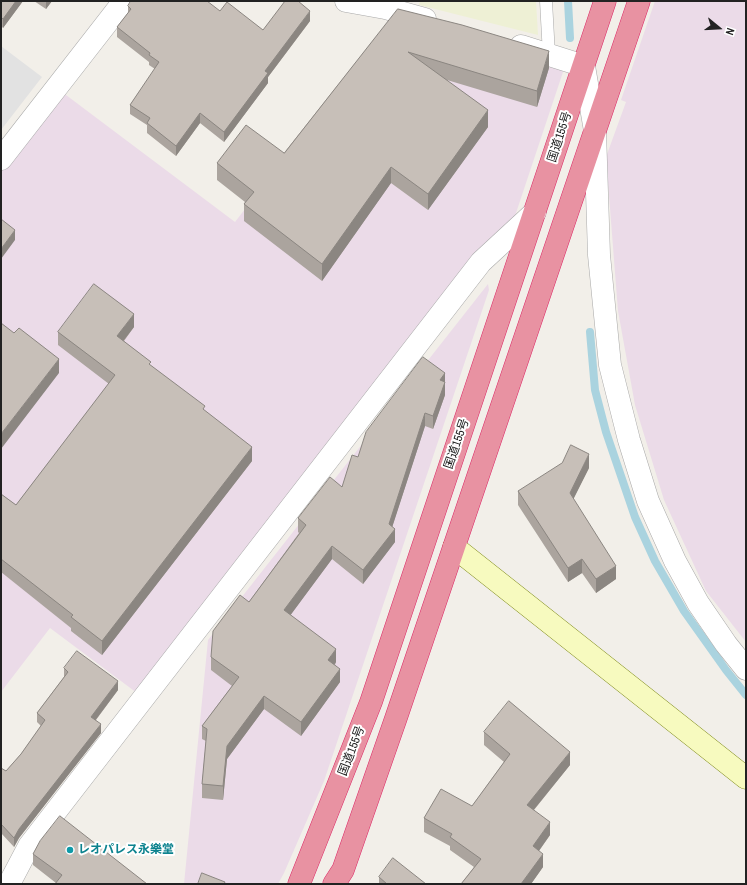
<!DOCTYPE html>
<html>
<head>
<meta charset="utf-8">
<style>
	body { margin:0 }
	#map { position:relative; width:747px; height:885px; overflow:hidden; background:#f2efe9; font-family:"Archivo Narrow",sans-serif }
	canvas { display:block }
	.frame { position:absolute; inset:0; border:2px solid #222; pointer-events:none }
	.north { position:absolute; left:699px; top:8px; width:40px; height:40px; -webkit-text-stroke:3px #fff; paint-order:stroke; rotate:108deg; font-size:11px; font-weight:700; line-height:16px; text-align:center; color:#222 }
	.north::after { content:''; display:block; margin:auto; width:14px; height:18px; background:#222; clip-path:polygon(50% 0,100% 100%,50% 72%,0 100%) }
</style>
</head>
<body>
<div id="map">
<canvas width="747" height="885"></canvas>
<div class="frame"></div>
<div class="north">N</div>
</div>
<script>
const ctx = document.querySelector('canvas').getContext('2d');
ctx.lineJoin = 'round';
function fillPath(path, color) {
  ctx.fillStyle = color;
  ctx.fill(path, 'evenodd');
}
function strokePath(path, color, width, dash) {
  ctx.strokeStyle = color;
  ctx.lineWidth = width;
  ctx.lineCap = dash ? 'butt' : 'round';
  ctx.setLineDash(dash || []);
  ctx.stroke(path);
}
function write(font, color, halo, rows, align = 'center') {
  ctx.font = font + ' "Archivo Narrow","Noto Sans JP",sans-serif';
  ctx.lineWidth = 4;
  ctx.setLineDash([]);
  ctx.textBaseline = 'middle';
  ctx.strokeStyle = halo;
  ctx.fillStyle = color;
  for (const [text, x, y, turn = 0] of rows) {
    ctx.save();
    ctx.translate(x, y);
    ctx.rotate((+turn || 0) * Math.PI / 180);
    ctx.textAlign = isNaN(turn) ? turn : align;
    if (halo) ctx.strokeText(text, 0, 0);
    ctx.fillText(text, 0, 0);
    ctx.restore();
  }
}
fillPath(new Path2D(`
	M655,1H746V642L706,591L664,500L635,405L618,311L606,157L626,102L621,100Z
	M391,20L556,61L563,72L514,219L137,693L50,628L1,692V172L62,92L235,222Z
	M488,284L489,290L324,781L284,873L278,884H184L208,640Z`), '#ebdbe8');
fillPath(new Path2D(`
	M420,1H536L538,35L419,5Z`), '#eef0d5');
fillPath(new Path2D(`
	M1,46L42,77L1,130Z`), '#e2e2e2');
strokePath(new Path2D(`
	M568,1L570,38
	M590,332L595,390L606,432L635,517L655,561L684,611L726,670L746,695`), '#aad3df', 8);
const lane = new Path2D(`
	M546,1L549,55`);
const street = new Path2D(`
	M346,1L385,8L425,19
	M521,46L584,66L595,131L599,255L610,365L629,440L648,501L675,561L698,603L726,644L746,669
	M1,159L124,1
	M9,884L29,846L481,262L535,212`);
const secondary = new Path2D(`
	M454,547L746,778`);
const highway = new Path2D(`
	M299,884L371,702L605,1
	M334,884L343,870L396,718L639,1`);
strokePath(lane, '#a9a9a9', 13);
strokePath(street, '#a9a9a9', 23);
strokePath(secondary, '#707d05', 23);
strokePath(highway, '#dc2a67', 23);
strokePath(lane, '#fff', 12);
strokePath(street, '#fff', 22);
strokePath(secondary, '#f7fabf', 22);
strokePath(highway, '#e892a2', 22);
fillPath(new Path2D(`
	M1,1H23L3,28L1,26Z
	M34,1H52L46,9Z
	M128,6L220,11L263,30L310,21L268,77V83L224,142L200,123L176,156L147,133V125L130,114V105L155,69L149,65V62L117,37V27L128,13Z
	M398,9L549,68L537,107L447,80L488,127L428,210L391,183L322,281L244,221V204L245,202L217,180V163L284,153Z
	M134,327L124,341L151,366L205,411L252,461L102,655L71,631V628L1,572V494L16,505L109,384L58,345V332Z
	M445,373V395L433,429L425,426L392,527L395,542L363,584L332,559L290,615L336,662L335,665L340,682L301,736L264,709L227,759L223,800L202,798V784L206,741L202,739V726L232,686L211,670V657L249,602L299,533L298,532V518L342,487L358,457Z
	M589,468L573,499L616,579L596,593L582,573L568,582L518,505V491Z
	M64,668L118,690L96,720L101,733L19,838L14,847L1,833V768L6,771L21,754L41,726L37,722V713L64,677Z
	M484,732L570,765L534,810L550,835L539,851L543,867L531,884H461L474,867L450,850V846L424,832V818L472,806L504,762L484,745Z
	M33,854L147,884L56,883L33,865Z
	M379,877L426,884H379Z`), '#aba49e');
fillPath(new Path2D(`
	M16,1H23L3,28V19Z
	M46,1H52L46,9Z
	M310,11V21L268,77V83L224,142V132L265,71Z
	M549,51V68L537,107V91Z
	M488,110V127L428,210V194Z
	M200,113V123L176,156V146Z
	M391,167V183L322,281V264Z
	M15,230V240L1,259V249Z
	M134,314V327L117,349V336Z
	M59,359V373L1,449V434Z
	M445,373V395L433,429V416L440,380Z
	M425,413V426L389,537V524Z
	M252,447V461L102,655V641Z
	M589,454V468L570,506V493Z
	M395,529V542L363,584V570Z
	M332,546V559L284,624V610Z
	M582,559V573L568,582V568Z
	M616,566V579L596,593V579Z
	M336,649V662L328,673V660Z
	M340,669V682L301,736V722Z
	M118,681V690L91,726V717Z
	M264,696V709L227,759L223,800V786L227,746Z
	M101,724V733L19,838L14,847V838L19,829Z
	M570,752V765L527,818V805Z
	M550,822V835L533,859V846Z
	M543,854V867L531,884H521Z`), '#8b8681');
const building = new Path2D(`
	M1,1H16L3,19L1,17Z
	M131,1H207L220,11L227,2L263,30L285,1H298L310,11L265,71L268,73L224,132L200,113L176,146L147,123L150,118L130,105L159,62L149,55L150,53L117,27L131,9L128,6Z
	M398,9L462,25L549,51L537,91L408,52L488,110L428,194L391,167L322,264L244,204L254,192L217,163L246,125L284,153Z
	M1,219L15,230L1,249Z
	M94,284L134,314L117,336L151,362L149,364L205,406L203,409L252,447L102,641L71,617L73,615L1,559V494L16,505L115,375L58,332Z
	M1,323L14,333L19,328L59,359L1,434Z
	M423,357L445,373L440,380L445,382L433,416L425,413L389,524L395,529L363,570L332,546L284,610L336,649L328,660L340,669L301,722L264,696L227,746L223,786L202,784L207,729L202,726L239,677L211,657L213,631L240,595L249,602L306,525L298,518L330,477L342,487L352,455L358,457L366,432Z
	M571,445L589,454L570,493L616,566L596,579L582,559L568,568L518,491L562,463Z
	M77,651L118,681L91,717L101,724L19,829L14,838L1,824V768L6,771L21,754L45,720L37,713L68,672L64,668Z
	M509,701L570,752L527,805L550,822L533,846L543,854L521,884H461L481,859L450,837L452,834L424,818L441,789L472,806L510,754L484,732Z
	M60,816L147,884H55L62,875L33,854L40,841Z
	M393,858L426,884H387L379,877Z
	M202,873L225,882L224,884H198Z`);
fillPath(building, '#c7bfb8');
strokePath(building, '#8b8681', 1);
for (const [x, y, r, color] of [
	[70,850,4,"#0f9aa8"]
]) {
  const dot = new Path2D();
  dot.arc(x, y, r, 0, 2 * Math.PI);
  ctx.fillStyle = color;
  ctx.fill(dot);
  strokePath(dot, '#fff', 1.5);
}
write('12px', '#222', '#fff', [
	["国道155号",560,137,-72],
	["国道155号",457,444,-71],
	["国道155号",352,751,-69]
]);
write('bold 12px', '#0d838f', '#fff', [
	["レオパレス永樂堂",78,850]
], 'left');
</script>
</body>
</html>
